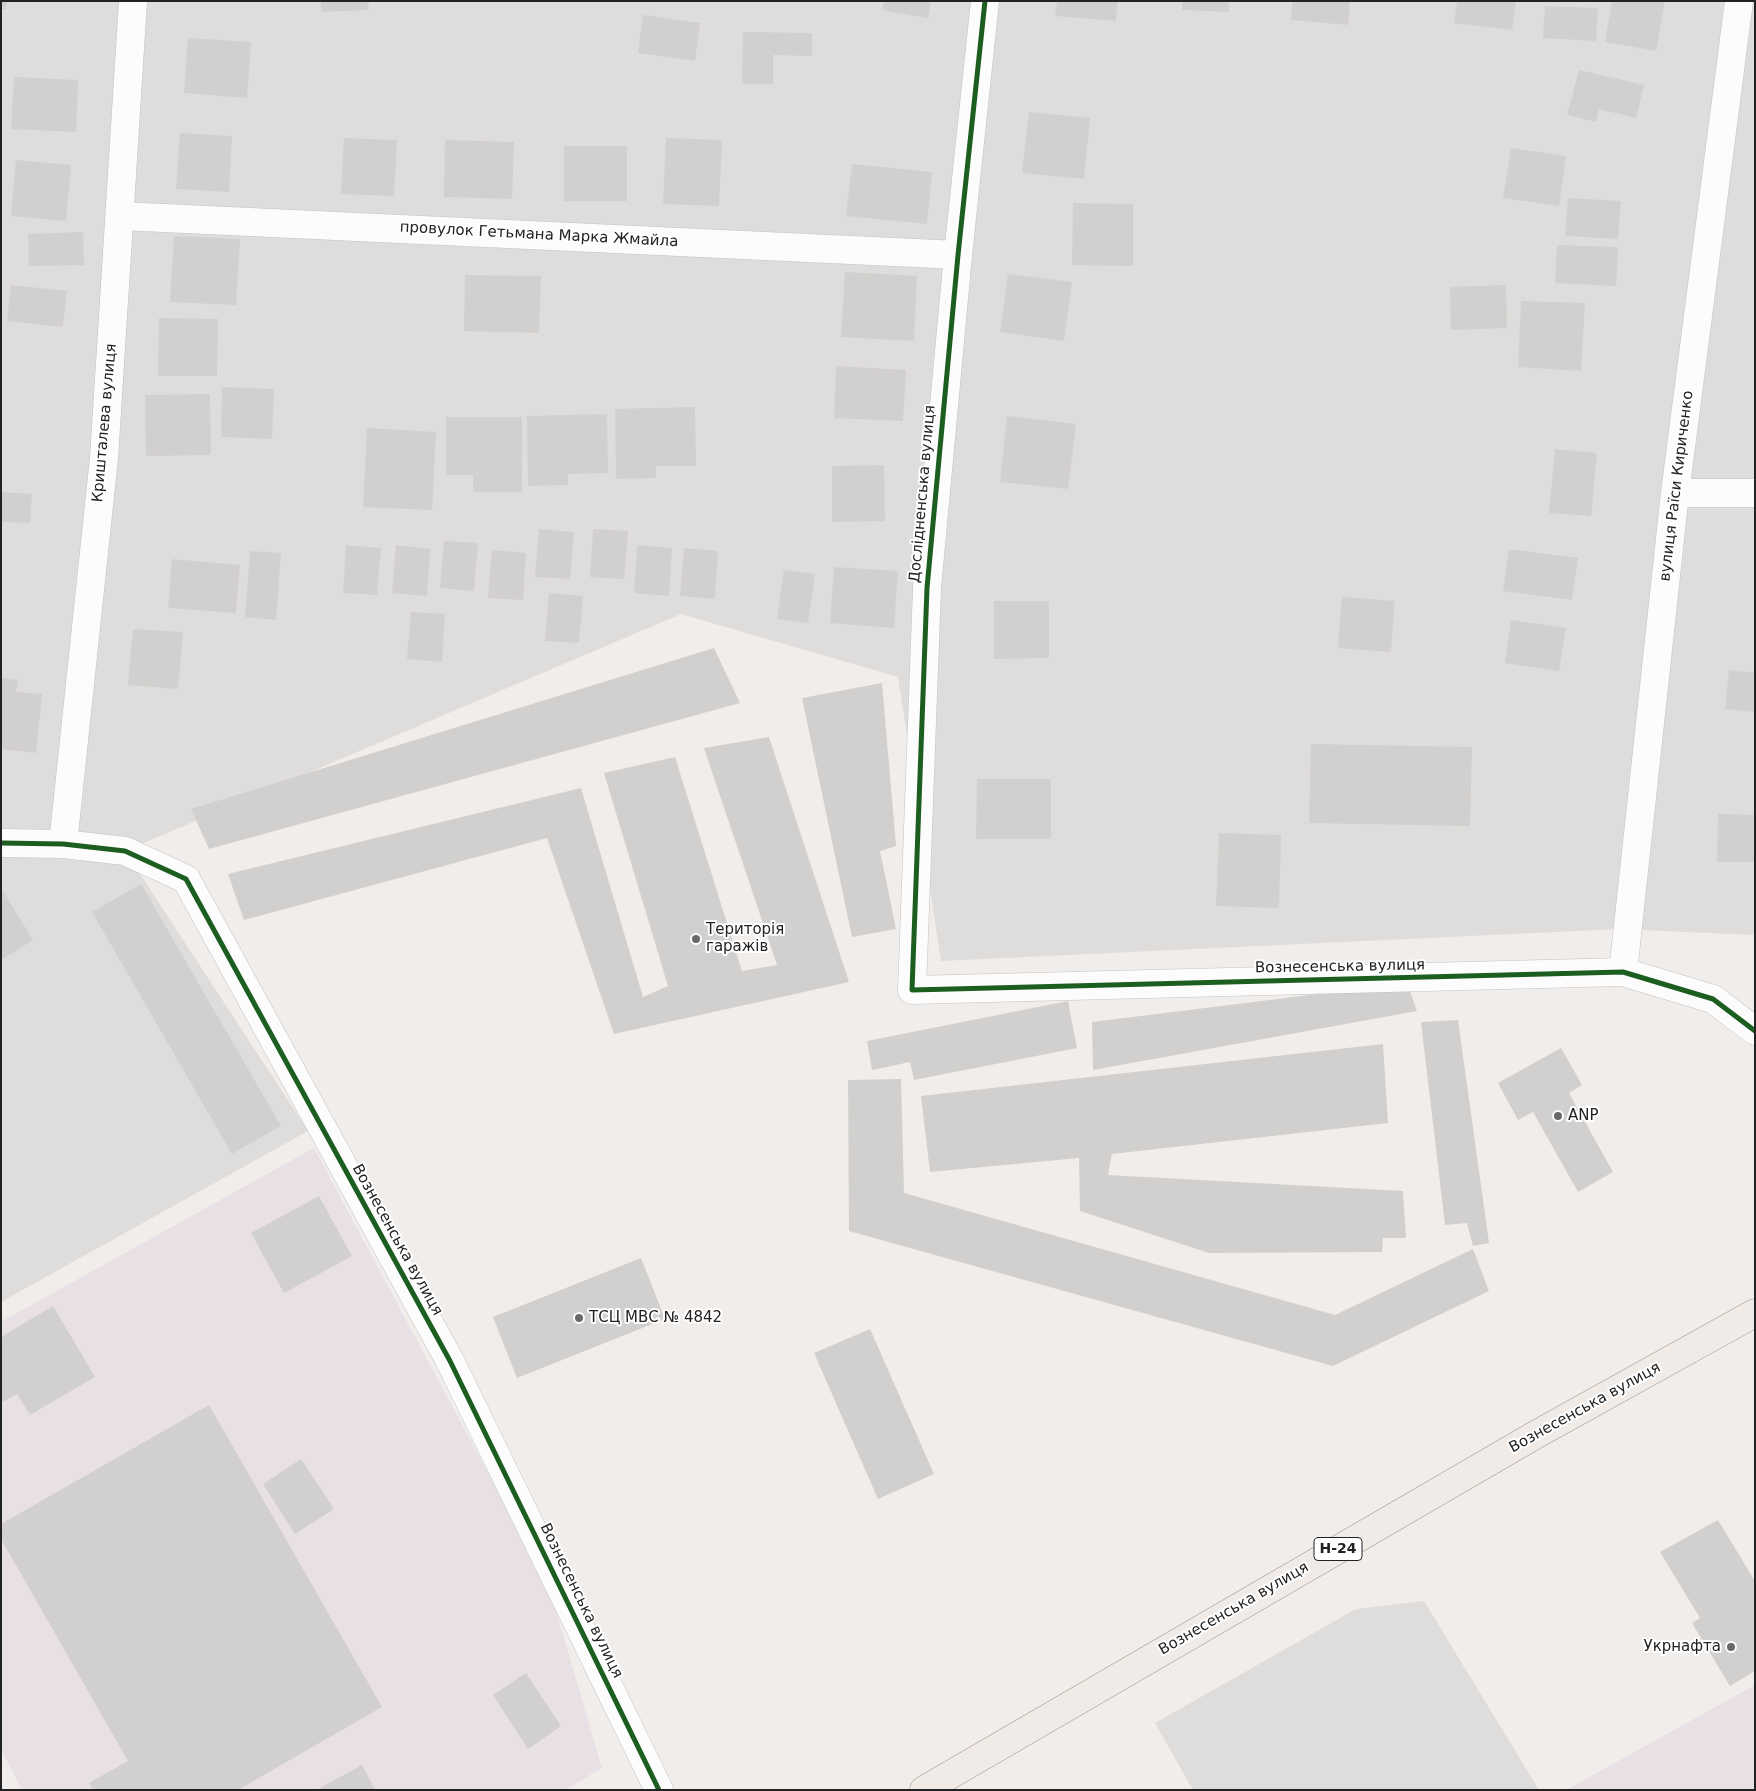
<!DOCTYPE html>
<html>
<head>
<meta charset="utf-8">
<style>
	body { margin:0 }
	#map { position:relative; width:1756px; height:1791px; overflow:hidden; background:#f0edeb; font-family:"DejaVu Sans",sans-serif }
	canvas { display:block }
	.frame { position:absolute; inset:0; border:2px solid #222; pointer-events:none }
</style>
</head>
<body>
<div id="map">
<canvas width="1756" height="1791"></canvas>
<div class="frame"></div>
</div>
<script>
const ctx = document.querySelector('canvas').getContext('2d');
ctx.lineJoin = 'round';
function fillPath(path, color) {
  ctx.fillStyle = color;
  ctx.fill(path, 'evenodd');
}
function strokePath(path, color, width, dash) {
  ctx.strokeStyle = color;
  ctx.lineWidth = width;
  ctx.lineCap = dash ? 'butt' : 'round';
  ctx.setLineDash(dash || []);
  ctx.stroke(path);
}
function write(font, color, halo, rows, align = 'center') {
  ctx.font = font + ' "DejaVu Sans",sans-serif';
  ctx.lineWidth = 4;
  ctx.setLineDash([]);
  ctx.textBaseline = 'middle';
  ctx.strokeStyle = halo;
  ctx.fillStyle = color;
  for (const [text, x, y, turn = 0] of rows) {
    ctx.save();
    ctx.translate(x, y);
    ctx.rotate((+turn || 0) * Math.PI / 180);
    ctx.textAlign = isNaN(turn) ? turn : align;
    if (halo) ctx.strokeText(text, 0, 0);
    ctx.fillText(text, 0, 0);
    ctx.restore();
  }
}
fillPath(new Path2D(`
	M1,1H1755V935L1618,929L941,961L898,677L681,614L125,851L308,1131L1,1302Z`), '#dfdddc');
fillPath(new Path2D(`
	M314,1148L549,1587L602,1768L565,1790H22L1,1749V1322Z
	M1755,1685V1790H1566Z`), '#e8e0e5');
fillPath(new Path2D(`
	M1424,1601L1539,1790H1193L1155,1723L1356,1609Z`), '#dedddc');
fillPath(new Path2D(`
	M1,1H7L6,9H1Z
	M321,1H368L369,10L321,12Z
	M884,1H931L928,18L882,10Z
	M1057,1H1118L1116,21L1055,16Z
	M1182,1H1229V12L1182,10Z
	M1292,1H1350L1348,25L1291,20Z
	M1457,1H1516L1512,30L1454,23Z
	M1612,1H1665L1656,51L1605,42Z
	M1545,6L1598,8L1596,41L1543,38Z
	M643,15L700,23L695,61L638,53Z
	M743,32L812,33V56L773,55V84H742Z
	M188,38L251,42L247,98L184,93Z
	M1579,70L1644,85L1636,118L1599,109L1596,122L1567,115Z
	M14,77L78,80L76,132L11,129Z
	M1029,112L1090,118L1084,179L1022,173Z
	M180,133L232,136L229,192L176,189Z
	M344,138L397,140L394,196L341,194Z
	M666,138L722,140L719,206L663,204Z
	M445,140L514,142L512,199L444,197Z
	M564,146H627V201H564Z
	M1511,148L1566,156L1559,206L1503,198Z
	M16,160L71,165L66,221L11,216Z
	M852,164L932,172L927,224L846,216Z
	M1568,198L1621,201L1618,239L1565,236Z
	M1073,203L1133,204V266L1072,265Z
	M83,232L84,265L29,266L28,234Z
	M174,236L240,239L236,305L170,302Z
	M1557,245L1618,247L1616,286L1555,283Z
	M845,272L917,276L914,341L841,337Z
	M1008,274L1072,282L1064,341L1000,332Z
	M465,275L541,276L539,333L464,331Z
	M11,285L67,291L63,327L7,321Z
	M1506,285L1507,328L1451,330L1450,287Z
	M1521,301L1585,303L1581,371L1518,367Z
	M159,318L218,319L217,376H158Z
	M836,366L906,370L903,421L834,418Z
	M222,387L274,389L272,439L221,437Z
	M210,394L211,455L146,456L145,395Z
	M695,407L696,466H656V478L616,479L615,409Z
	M607,414L608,473L568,474V485L528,486L527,416Z
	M1007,416L1076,424L1068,489L1000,482Z
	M446,417H522V492H473V475H446Z
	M367,428L436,432L432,510L363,507Z
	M1555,449L1597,453L1591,516L1549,513Z
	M884,465L885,521L832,522V466Z
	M1,492L32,494L30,523L1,522Z
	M539,529L574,532L570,579L535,577Z
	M593,529L628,531L624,579L590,577Z
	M444,541L478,543L474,591L440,588Z
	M346,545L381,548L377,595L343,593Z
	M396,545L430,549L427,596L392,593Z
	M637,545L672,548L669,596L634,593Z
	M684,548L718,551L715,599L680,596Z
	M1509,549L1578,558L1572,600L1503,591Z
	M492,550L526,553L523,600L488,598Z
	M250,551L281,553L276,620L245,617Z
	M172,559L240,565L236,613L168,608Z
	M834,567L898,571L894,628L830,623Z
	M784,570L815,574L808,623L777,619Z
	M549,593L583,596L579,643L545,641Z
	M1342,597L1395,601L1391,652L1338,648Z
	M994,601H1049V658L994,659Z
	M411,612L445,614L442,662L407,659Z
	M1511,620L1566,628L1559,671L1505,663Z
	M133,629L183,632L178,689L128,685Z
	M714,648L740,703L209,849L191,809Z
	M1729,670L1755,673V712L1725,709Z
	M1,678L18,680L16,692L42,694L36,753L1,749Z
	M882,683L896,846L880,851L896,929L852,937L802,698Z
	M769,737L849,982L614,1034L547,838L244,920L228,874L581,788L643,997L668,986L604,773L675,757L742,971L777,965L704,748Z
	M1311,744L1472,747L1470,826L1309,823Z
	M977,779H1051V839H976Z
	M1718,814L1755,815V862H1717Z
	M1219,833L1281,835L1279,908L1216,906Z
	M141,884L281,1126L232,1154L92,912Z
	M3,891L33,940L1,960V892Z
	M1407,983L1417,1011L1093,1070L1092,1022Z
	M1068,1001L1077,1048L914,1080L910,1062L872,1070L867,1041Z
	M1458,1020L1489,1243L1473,1246L1467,1223L1445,1225L1421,1022Z
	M1383,1044L1388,1123L1112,1154L1108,1175L1403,1191L1406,1238H1383L1382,1252L1209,1253L1080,1211L1079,1158L930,1172L921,1096Z
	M1561,1048L1582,1085L1569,1093L1613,1172L1578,1192L1533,1112L1518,1120L1498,1083Z
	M901,1079L904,1193L1335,1315L1473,1249L1489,1291L1333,1366L849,1231L848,1080Z
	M319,1196L352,1256L284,1293L251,1233Z
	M641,1258L665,1319L517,1378L493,1317Z
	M53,1306L95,1377L30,1415L17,1394L1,1403V1337Z
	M870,1329L934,1474L878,1499L814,1353Z
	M209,1405L382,1707L238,1790H93L89,1783L128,1761L1,1539V1524Z
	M301,1459L334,1509L295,1534L263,1484Z
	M1718,1520L1755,1581V1671L1730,1686L1692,1623L1700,1618L1660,1552Z
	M526,1673L561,1726L528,1749L493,1695Z
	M362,1765L375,1790H316Z`), '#d2d0ce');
const street = new Path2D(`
	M985,1L958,255L927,588L912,990L1623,972L1713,999L1755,1031
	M121,216L958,255
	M1675,493H1755
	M1,843L63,844L125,851L186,879L450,1361L659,1790
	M63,844L104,458L133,1
	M1623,972L1675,493L1739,1`);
const primary = new Path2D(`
	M924,1790L1537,1434L1755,1313`);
strokePath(street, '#c3c2c1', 29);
strokePath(primary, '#a4978a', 29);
strokePath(street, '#fdfcfc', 28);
strokePath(primary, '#f1ebe8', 28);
strokePath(new Path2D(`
	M985,1L958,255L927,588L912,990L1623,972L1713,999L1755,1031
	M1,843L63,844L125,851L186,879L450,1361L659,1790`), '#1b5e20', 5);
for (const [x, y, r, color] of [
	[696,939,5,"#6a6968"],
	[1558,1116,5,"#6a6968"],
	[579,1318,5,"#6a6968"],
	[1731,1647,5,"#6a6968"]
]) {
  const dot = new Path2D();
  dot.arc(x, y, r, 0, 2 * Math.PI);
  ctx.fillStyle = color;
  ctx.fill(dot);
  strokePath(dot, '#fff', 2);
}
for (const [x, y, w] of [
	[1338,1549,48]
]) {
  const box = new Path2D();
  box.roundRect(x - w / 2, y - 11.5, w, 23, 4);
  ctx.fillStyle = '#fff';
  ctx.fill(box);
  strokePath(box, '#222', 1);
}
write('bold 14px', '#222', null, [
	["Н-24",1338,1549]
]);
write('15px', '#222', '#fff', [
	["провулок Гетьмана Марка Жмайла",539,235,3],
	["Кришталева вулиця",105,423,-85],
	["вулиця Раїси Кириченко",1677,486,-83],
	["Дослідненська вулиця",923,494,-85],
	["Вознесенська вулиця",1340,967,-1],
	["Вознесенська вулиця",397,1240,61],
	["Вознесенська вулиця",1585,1408,-29],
	["Вознесенська вулиця",581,1601,64],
	["Вознесенська вулиця",1234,1609,-30]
]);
write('15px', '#222', '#fff', [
	["Територія",706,930],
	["гаражів",706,947],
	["ANP",1568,1116],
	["ТСЦ МВС № 4842",589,1318],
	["Укрнафта",1721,1647,"right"]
], 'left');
</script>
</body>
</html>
